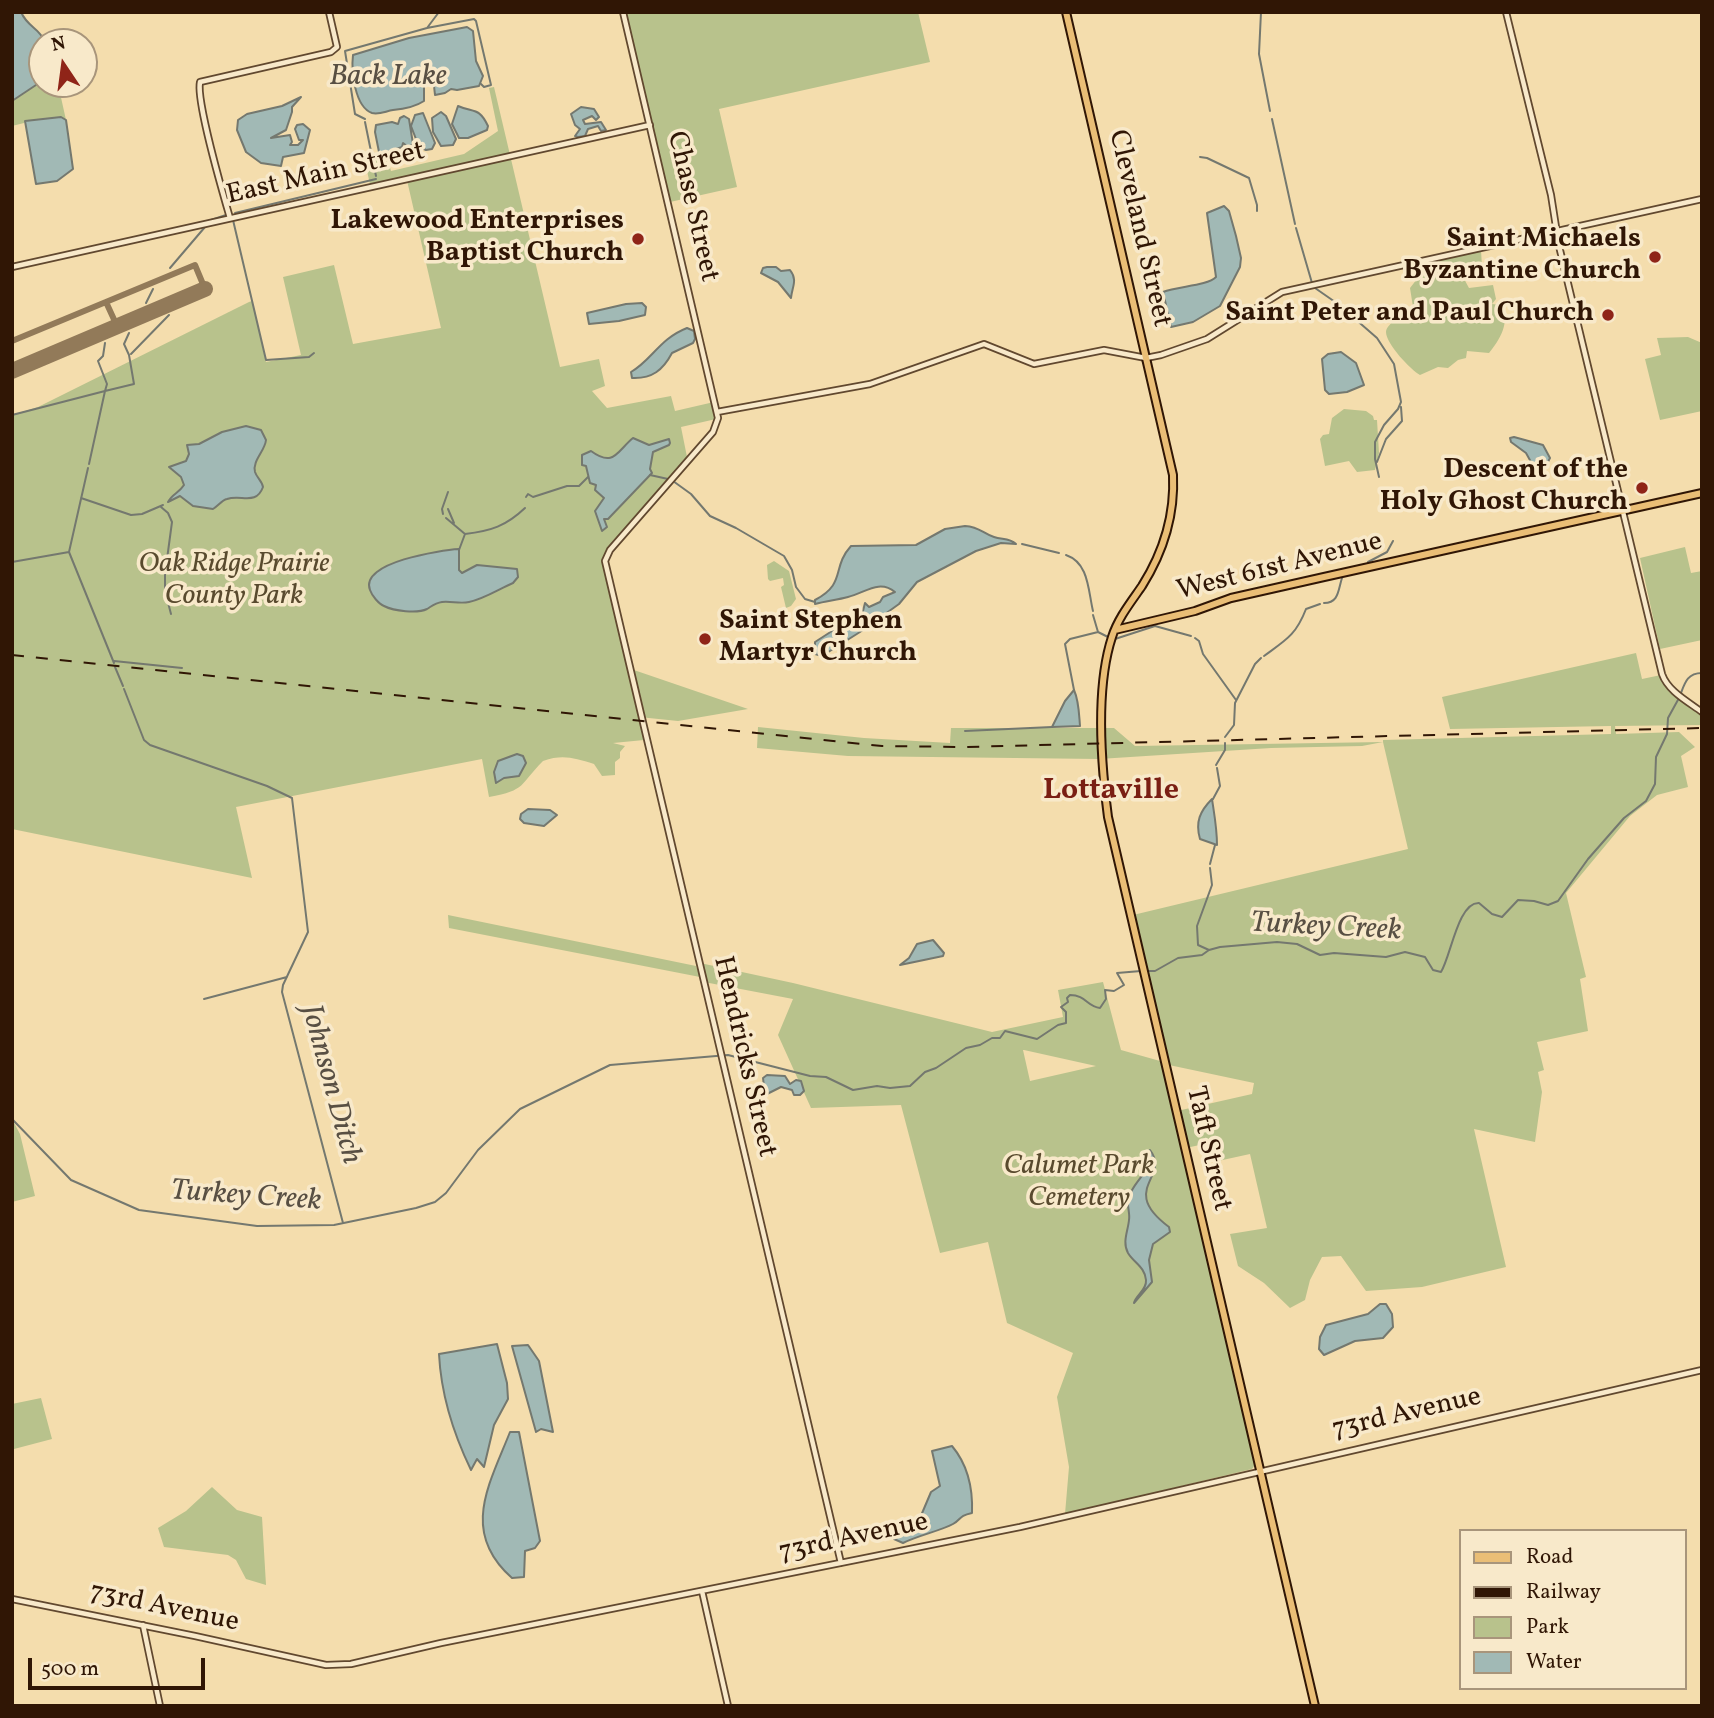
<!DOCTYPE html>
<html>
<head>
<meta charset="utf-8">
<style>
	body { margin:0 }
	#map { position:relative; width:1714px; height:1718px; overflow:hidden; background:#f4ddad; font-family:Vollkorn,serif }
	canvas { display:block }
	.frame { position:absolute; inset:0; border:14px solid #301605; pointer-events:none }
	.legend { position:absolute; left:1459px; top:1529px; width:228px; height:161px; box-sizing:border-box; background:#f8e9ca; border:2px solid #a8957b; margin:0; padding:9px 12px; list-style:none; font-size:21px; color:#301605 }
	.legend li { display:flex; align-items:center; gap:14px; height:35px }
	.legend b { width:35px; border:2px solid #a8957b }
	.north { position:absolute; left:28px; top:28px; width:70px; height:70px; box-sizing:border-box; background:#f8e9ca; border:2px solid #a8957b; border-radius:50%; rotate:347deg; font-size:19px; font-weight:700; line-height:28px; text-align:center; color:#301605 }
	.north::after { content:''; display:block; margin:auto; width:24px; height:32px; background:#8f2418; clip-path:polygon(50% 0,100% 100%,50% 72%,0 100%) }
	.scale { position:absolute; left:28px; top:1658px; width:177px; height:32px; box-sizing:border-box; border:4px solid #301605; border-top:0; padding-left:9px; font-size:21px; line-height:24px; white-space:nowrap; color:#301605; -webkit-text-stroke:5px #f8e9ca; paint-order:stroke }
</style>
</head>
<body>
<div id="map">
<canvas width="1714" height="1718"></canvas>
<div class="frame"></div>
<ul class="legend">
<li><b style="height:9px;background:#eabe76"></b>Road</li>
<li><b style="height:9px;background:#301605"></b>Railway</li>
<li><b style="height:19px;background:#b8c28c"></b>Park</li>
<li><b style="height:19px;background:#a1b9b5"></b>Water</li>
</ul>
<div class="north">N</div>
<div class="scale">500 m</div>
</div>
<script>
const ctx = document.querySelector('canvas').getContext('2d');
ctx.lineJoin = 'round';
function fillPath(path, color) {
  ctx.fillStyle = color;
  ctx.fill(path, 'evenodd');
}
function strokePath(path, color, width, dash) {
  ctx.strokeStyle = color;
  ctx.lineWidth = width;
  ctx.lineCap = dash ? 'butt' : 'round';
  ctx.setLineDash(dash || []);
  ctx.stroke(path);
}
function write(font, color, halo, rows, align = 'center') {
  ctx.font = font + ' Vollkorn,serif';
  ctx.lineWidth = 7;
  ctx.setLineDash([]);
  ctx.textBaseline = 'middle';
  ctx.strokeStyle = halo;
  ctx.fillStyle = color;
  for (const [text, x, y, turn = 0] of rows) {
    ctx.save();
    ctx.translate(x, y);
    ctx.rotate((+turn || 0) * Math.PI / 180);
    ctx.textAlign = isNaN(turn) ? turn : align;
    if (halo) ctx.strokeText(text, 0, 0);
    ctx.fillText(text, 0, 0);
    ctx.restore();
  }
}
fillPath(new Path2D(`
	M625,12H918L930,62L719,109L737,187L670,202Z
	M42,81V84H58L66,120L61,117L25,121L24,123L12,126V101Z
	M494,87L560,367L599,359L605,386L592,391L607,408L671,396L675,411L714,402L716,419L681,427L687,457L602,559L628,668L748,709L678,721L639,717L644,740L613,743L625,746L620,752V758L615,762V775L602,776L594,764C574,758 563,754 543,761C519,785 527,790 489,797L482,759L236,807L252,878L12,829V415L38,407L249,302L252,301L266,362L301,355L283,277L334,265L353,344L441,328L406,176L370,184L364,158L386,153L391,171L464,154L498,131L489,88Z
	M1481,250L1482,267H1474V272L1464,274L1463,277L1469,288L1493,285L1496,299L1492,304L1501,305C1511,321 1500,340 1489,353L1467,351L1466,358L1458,360L1448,368L1438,367L1420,375C1411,370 1386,344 1386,332C1386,327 1392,323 1395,319C1401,312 1404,308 1413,307L1410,288L1417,279V275L1421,273L1417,264Z
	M1688,337L1702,343V411L1660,420L1645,359L1661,355L1657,338Z
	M1344,409L1366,411L1373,416L1374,420H1377L1379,453L1375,470L1357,472L1349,461L1325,466L1320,439L1323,435L1329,434L1332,418Z
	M1685,547L1691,573L1702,571V640L1660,649L1640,558Z
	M774,561L789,571L796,599L791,606L786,608L781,587L784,585L783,578L770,581L768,579L767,565Z
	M1636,653L1642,679L1661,675L1669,690L1702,714V725L1615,726L1616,734L1679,732L1695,747L1681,756L1688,787L1657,795L1630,816L1566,893L1586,977L1580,979L1588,1031L1537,1042L1544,1070L1538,1072L1542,1092L1535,1142L1474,1129L1506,1267L1422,1287L1366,1291L1341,1256L1322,1257L1310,1280L1305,1300L1290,1308L1264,1283L1238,1266L1230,1234L1267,1228L1250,1154L1218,1161L1213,1142L1186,1148L1177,1111L1252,1094L1254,1083L1169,1065L1133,915L1408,849L1383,742L1362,746L1271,748L1099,759L848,756L757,748L758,727L864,738L950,743L951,728H1114L1135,746L1383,742V740L1611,734V726L1450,729L1442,697Z
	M448,915L696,966L700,977L449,928Z
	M700,963L793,983L992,1032L1063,1017L1058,990L1103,982L1121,1050L1160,1061L1164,1073L1255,1465L1252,1469L1065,1514L1069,1467L1057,1397L1073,1353L1007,1323L988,1242L940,1253L901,1105L811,1108L778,1035L793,999L704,982ZM1023,1050H1024L1096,1066L1030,1081Z
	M12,1119L20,1134L35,1196L12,1202Z
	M41,1398L52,1439L14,1449L12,1445V1404Z
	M212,1487L237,1510L262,1517L266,1585L246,1579L236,1560L228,1555L164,1547L158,1528L186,1511Z`), '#b8c28c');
const water = new Path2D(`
	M12,12H21C28,28 39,27 45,42H42V81L12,101Z
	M467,27L473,31L476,61L483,76L479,86L457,90L451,89L445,93L435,95L434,86L429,80L424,83V101C415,107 404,109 393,110C386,111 379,115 372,113C355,107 351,72 353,55L409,38Z
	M301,97L292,107V112L286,130L271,138L290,135L292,142L290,145H298L303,140H299L295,129L297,125L303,124L310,130L304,153L283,157L281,166L261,163L246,152L237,130L238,120L247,114L282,106Z
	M458,106C474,113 479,107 488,126L487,130L468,138H459L452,124Z
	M581,107L594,109L599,117L596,120L592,116L583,120L585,124L601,122L606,130L601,131L598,126L588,129L585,136L578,137L575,136L580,129L575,125L571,114Z
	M441,112L446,116L456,139L453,145L441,146L433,132L432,118Z
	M423,113L435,143L432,149L426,150L419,147L411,126L415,115Z
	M404,116L409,119L413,144L408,147L403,143L402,147L385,153L379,152L375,132L376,125L392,122L398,124L400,118Z
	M61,117L66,120L73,169L57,181L36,184L25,121Z
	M1224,206L1229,211L1236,236L1241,258L1240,267L1220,306L1193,322L1171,327L1163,292C1178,286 1207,286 1216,277L1207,213Z
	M767,267H776L781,271L790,270C798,280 792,287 791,298L778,282L761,273L763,268Z
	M642,303L646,307L645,315L619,321L589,324L587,313L626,304Z
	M687,328L694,331L695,339L693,343L672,353C663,370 652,379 632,378L631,372C652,360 659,339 687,328Z
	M1341,352L1356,363L1364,385L1347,392L1329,394L1325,390L1322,359L1328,354Z
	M246,426L261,430L266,440C265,451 252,461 255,472C257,478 262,481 263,487C256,506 241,494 227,499C222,500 218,506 213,509L193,506L180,496L168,502C172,494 179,493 184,485L181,477L169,467L186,461L189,454L187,445L199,444L222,432Z
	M1514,437L1543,445L1550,458L1542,473L1536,471L1526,453L1511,442L1510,438Z
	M633,438L649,445L669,439L670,443L669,445L653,452L650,469L652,473L608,519H604L607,527L602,531L595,511L604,498L595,490L596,485L590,483L586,466L582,465V455L591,451C614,468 617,451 633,438Z
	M965,526C980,527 982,533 994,537C1002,540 1009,537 1016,544L1001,543L976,551L917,582L899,604L860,632L822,656L815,654V642L863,611L865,603L869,607L880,602L883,597L895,592C879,579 865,593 848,597C837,600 826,601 815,604V600C847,583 831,568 851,546L916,545L945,529Z
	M459,549V570L462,573L477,565L517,569L518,577L513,583C499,589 484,599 469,602C460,604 451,601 442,602C435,603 432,606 427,609C417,614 394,611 384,606C379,604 372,596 370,590C359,562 442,550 459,549Z
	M1074,690C1079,701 1079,714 1080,726L1052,727L1065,701Z
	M517,754L523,756L526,763L519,776L504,778L496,783L494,772L498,761Z
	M1212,799C1214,813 1217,828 1217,845L1200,839C1195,822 1200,811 1212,799Z
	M528,809L550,810L557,815L544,826L524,823L520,819L521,814Z
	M933,940L944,953L943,956L900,965L909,958L917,944Z
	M767,1075L785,1076L790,1084L796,1080L801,1081L804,1091L800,1095H794L792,1090L781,1087L765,1095L763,1078Z
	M1150,1150C1171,1177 1118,1189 1169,1227L1170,1232L1153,1244L1149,1260L1152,1282L1134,1303C1136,1295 1147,1290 1146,1280C1145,1267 1134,1263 1128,1253C1122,1242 1128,1231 1129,1220C1130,1215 1128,1209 1128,1204C1130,1180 1152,1176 1150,1150Z
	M1380,1304H1386L1392,1314L1393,1327L1383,1338L1355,1341L1324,1355L1319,1349L1320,1337L1326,1325L1368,1314Z
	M497,1344L507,1383L508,1399L494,1425L484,1467L477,1459L471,1470C454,1435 441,1394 439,1354Z
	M528,1345L539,1361L553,1432L541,1429L536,1432L512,1346Z
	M510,1432H519L540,1541L535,1548L525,1551L524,1577L512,1578C460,1532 489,1485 510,1432Z
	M952,1446C968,1465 973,1488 972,1513C958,1516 962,1519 953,1524C940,1531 919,1535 903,1543L894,1539L895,1529L903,1521L920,1518L931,1492L940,1486L932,1451Z`);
fillPath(water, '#a1b9b5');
strokePath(water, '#74786f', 2);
strokePath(new Path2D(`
	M1261,12L1259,54L1270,111
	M427,28L474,19L476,21L491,85L484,87L481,84
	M365,119L355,114L345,51L427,28L439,12
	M1272,119L1295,224
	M365,122L376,176
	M1200,157L1207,158L1249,178L1257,205V211
	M235,213L376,179
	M233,220L266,360L309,357L314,353
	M208,221L226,215
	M1296,228L1312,283
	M170,268L205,227
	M1315,288L1338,304L1377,338L1394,364L1401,402L1398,409L1384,425L1375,442V459L1379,477
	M146,303L153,289
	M131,354L169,315
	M12,415L105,391L107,384L98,361L103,356L105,343
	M1377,462L1386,439L1402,421L1401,407
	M89,464L105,391L134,384L129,355L124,344L129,333
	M88,468L69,552L114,663
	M650,475L668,479
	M673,481L691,494L710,516L736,528L784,556L792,570L796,587L805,599L815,602
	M526,497L528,494L533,497L567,486H579L588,477
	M81,498L131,515L142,514L163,505
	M161,507L168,513L172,522L165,574V591L171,614
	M448,509L454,523
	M443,514L442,509L448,492
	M446,518L465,534C491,531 506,526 525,508
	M1022,544L1059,553
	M459,550L465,534
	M1066,555C1089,563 1088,590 1093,611
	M12,562L69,552
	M1368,562L1387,552L1393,541
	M1324,603C1339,603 1338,590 1342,578
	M1093,615L1098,632L1108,637
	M1195,638L1199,641L1203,654L1236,700
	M1115,639L1155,626L1191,636
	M1264,656C1286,640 1296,635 1306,609L1320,604
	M114,661L182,668
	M115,667L123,686
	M124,689L144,740L150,745L267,786L292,798L308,932L283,985L282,992L343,1223
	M1074,690L1065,644L1070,639L1098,632
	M1681,693C1685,682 1688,673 1702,673
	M965,731L1052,727
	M1225,737L1234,725L1235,703L1255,664L1261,658
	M1216,765L1225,750V743
	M1213,799L1220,786L1217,768
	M1210,864L1215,845
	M1209,950L1198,945L1197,926L1212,885L1210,868
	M1147,971H1155L1178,958L1202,955L1209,950L1220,947L1277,942L1297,944L1320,955L1334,953L1386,957L1405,952L1425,957L1433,970L1441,972C1451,956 1458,902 1479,903L1492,914L1502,917L1518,900L1534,901L1548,905L1558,901L1588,859L1624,818L1646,801L1655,784L1656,757L1667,734L1668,718L1679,698
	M204,999L287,977
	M12,1119L71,1180L139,1210L257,1226L334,1225L416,1208L435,1202L446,1193L478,1150L520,1109L610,1065L728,1055L810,1076L826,1077L853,1090L877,1086L890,1088L910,1086L925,1072L936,1068L966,1048L980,1045L992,1038H1000L1005,1031L1037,1039L1058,1025L1066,1023V1012L1061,1007L1068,1002L1067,998L1070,995C1086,995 1087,1007 1100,1008L1106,999L1105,990L1114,991L1124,985L1117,973L1141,971`), '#74786f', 2);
strokePath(new Path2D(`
	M106,302L117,326
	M12,341L195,265L205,289`), '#927a59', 6);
strokePath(new Path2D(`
	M12,371L205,289`), '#927a59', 16);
const minor = new Path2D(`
	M623,12L718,418L713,432L610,550L605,561L841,1563
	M1506,12L1551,195L1559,246L1662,674C1668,691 1687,701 1702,712
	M230,218C223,194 196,100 200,82L331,52L337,47L329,12
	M12,267L650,125
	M717,412L870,384L984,344L1034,364L1104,350L1146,358L1161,355L1207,339L1282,292L1702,199
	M702,1591L728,1706
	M12,1599L195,1636L326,1665L351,1664L441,1643L1020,1527L1702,1370
	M143,1625L160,1706`);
const major = new Path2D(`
	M1066,12L1173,475C1175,516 1164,551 1142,586C1131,602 1118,618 1112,637C1095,689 1101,763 1108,817L1315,1706
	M1115,630L1195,611L1231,598L1324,577L1702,493`);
strokePath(minor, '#61482f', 8);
strokePath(major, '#301605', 10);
strokePath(minor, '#f8e9ca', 4.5);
strokePath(major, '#eabe76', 6);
strokePath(new Path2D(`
	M12,655L882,746L965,747L1702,728`), '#301605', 2, [12, 12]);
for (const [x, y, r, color] of [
	[638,239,7,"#8f2418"],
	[1655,257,7,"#8f2418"],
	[1608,315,7,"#8f2418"],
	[1642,488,7,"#8f2418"],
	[705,639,7,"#8f2418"]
]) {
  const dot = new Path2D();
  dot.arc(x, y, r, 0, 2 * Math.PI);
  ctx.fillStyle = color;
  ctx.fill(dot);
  strokePath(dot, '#f8e9ca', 2.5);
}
write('28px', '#301605', '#f8e9ca', [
	["East Main Street",326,175,-13],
	["Chase Street",691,207,77],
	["Cleveland Street",1138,229,77],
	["West 61st Avenue",1280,568,-14],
	["Hendricks Street",743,1057,77],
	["Taft Street",1207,1149,77],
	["73rd Avenue",1407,1415,-13],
	["73rd Avenue",854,1539,-12],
	["73rd Avenue",164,1609,12]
]);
write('bold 28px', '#301605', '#f8e9ca', [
	["Lakewood Enterprises",624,223],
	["Baptist Church",624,255],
	["Saint Michaels",1641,241],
	["Byzantine Church",1641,273],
	["Saint Peter and Paul Church",1594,315],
	["Descent of the",1628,472],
	["Holy Ghost Church",1628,504],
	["Saint Stephen",719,623,"left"],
	["Martyr Church",719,655,"left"]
], 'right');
write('italic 28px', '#594a2e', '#f8e9ca', [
	["Oak Ridge Prairie",234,566],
	["County Park",234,598],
	["Calumet Park",1079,1168],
	["Cemetery",1079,1200]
]);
write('italic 30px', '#584f43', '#f8e9ca', [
	["Back Lake",388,78],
	["Turkey Creek",1326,929,3],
	["Johnson Ditch",329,1085,75],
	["Turkey Creek",246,1198,4]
]);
write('bold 30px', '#7a1f14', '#f8e9ca', [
	["Lottaville",1111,792]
]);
</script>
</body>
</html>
